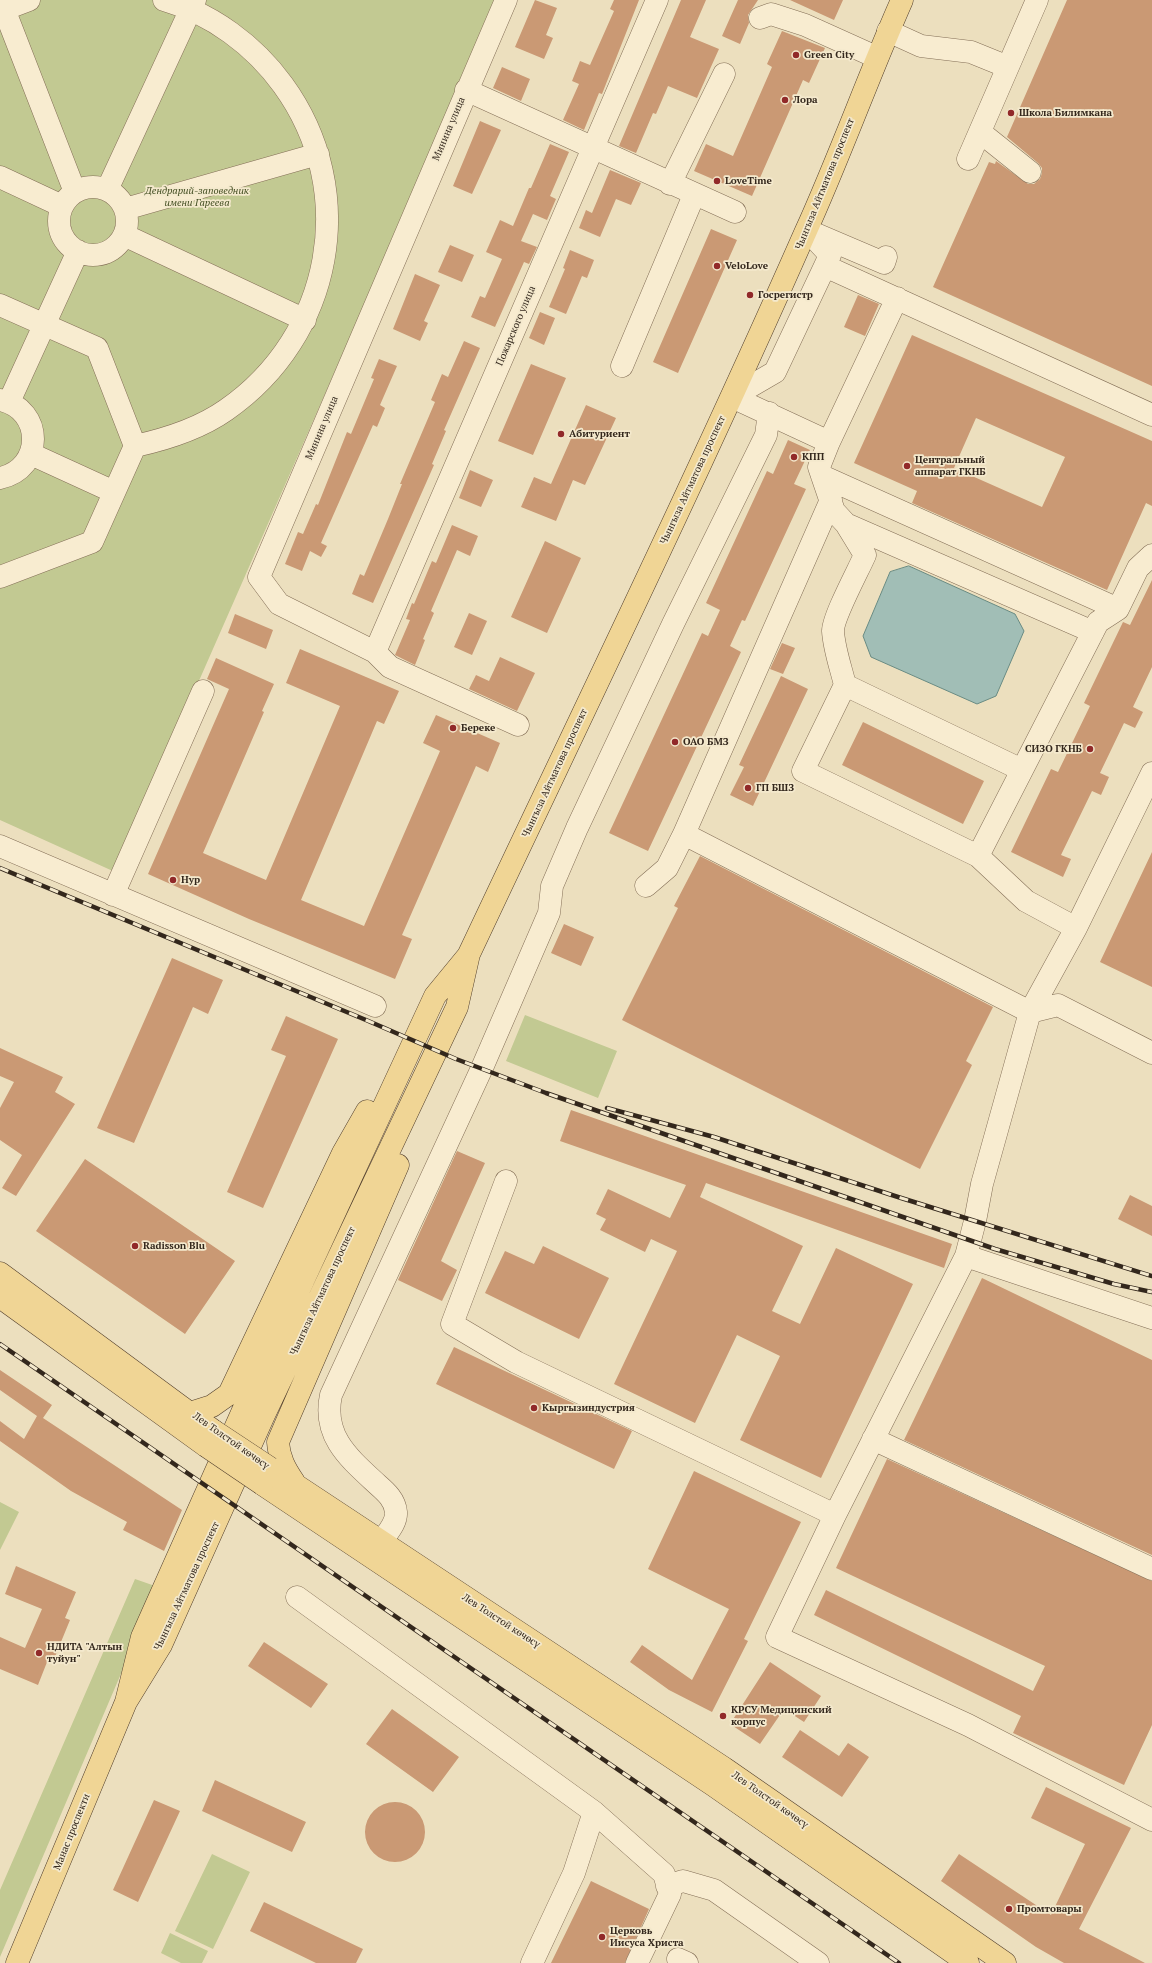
<!DOCTYPE html>
<html>
<head>
<meta charset="utf-8">
<style>
	body { margin:0 }
	canvas { display:block; background:#ecdfbe }
</style>
</head>
<body>
<canvas width="1152" height="1963"></canvas>
<script>
const ctx = document.querySelector('canvas').getContext('2d');
ctx.lineJoin = 'round';
function fillPath(path, color) {
  ctx.fillStyle = color;
  ctx.fill(path, 'evenodd');
}
function strokePath(path, color, width, dash) {
  ctx.strokeStyle = color;
  ctx.lineWidth = width;
  ctx.lineCap = dash ? 'butt' : 'round';
  ctx.setLineDash(dash || []);
  ctx.stroke(path);
}
function write(font, color, halo, rows, align = 'center') {
  ctx.font = font + ' "PT Serif",serif';
  ctx.lineWidth = 3.5;
  ctx.setLineDash([]);
  ctx.textBaseline = 'middle';
  ctx.strokeStyle = halo;
  ctx.fillStyle = color;
  for (const [text, x, y, turn = 0] of rows) {
    ctx.save();
    ctx.translate(x, y);
    ctx.rotate((+turn || 0) * Math.PI / 180);
    ctx.textAlign = isNaN(turn) ? turn : align;
    if (halo) ctx.strokeText(text, 0, 0);
    ctx.fillText(text, 0, 0);
    ctx.restore();
  }
}
fillPath(new Path2D(`
	M0,0H498L115,872L0,820Z
	M525,1015L617,1051L598,1098L506,1061Z
	M0,1502L19,1512L0,1550Z
	M135,1579L158,1587L0,1957V1890Z
	M212,1854L250,1872L213,1949L175,1931Z
	M170,1933L208,1951L202,1963H181L161,1953Z`), '#c2c992');
const water = new Path2D(`
	M909,566L1015,614L1024,631L996,696L977,704L871,657L863,636L890,572Z`);
fillPath(water, '#a1beb6');
strokePath(water, '#698b83', 1);
fillPath(new Path2D(`
	M535,0L557,8L546,35L553,38L544,59L515,47Z
	M614,0H639L602,94L599,93L584,130L563,120L579,84L572,81L580,61L590,65L614,11L610,9Z
	M681,0H706L690,37L719,49L697,98L668,86L656,114L653,113L636,153L619,146Z
	M738,0H758L748,15L749,23L740,44L722,36Z
	M790,0H843L834,20Z
	M1067,0H1152V386L933,287L989,162L995,164L996,161L1028,184H1034L1040,179L1042,173V168L1038,163L1007,137Z
	M782,31L825,48L809,83L803,80L752,196L694,171L706,144L733,156L772,67L767,64Z
	M502,67L530,79L521,101L493,88Z
	M480,121L501,130L472,194L453,186Z
	M550,144L569,152L550,196L556,199L547,220L533,214L521,241L537,247L529,264L524,262L495,327L471,317L480,296L485,298L502,259L486,252L500,220L513,226L529,188H531Z
	M610,170L641,183L631,205L616,199L600,237L579,228L586,210L592,213Z
	M711,229L737,240L678,373L653,362Z
	M450,245L474,255L462,282L438,272Z
	M570,250L594,260L587,278L582,276L566,314L549,307L565,269L563,268Z
	M415,274L440,285L424,321L428,323L420,341L393,329Z
	M858,295L879,304L865,336L844,327Z
	M540,312L555,318L544,345L529,338Z
	M912,335L1152,441V506L1146,503L1107,590L912,503L917,491L854,463ZM976,418L1065,457L1042,507L954,468Z
	M464,341L480,348L444,430L446,431L432,464L434,465L373,603L352,594L360,574L364,576L388,519L402,484H400L435,402L431,400L442,374L448,377Z
	M379,359L397,366L380,405L385,408L377,427L373,425L321,543L327,546L321,557L310,551L302,571L285,564L298,532L303,534L316,504L318,505L347,432L351,434L374,379L371,378Z
	M531,364L566,378L533,455L498,441Z
	M586,405L616,418L585,485L573,480L556,521L521,507L534,477L551,484Z
	M788,440L810,450L794,484L806,489L745,621L742,620L730,646L741,652L648,851L609,833L702,633L708,636L720,610L706,603L767,471L773,474Z
	M470,470L493,480L481,507L459,498Z
	M452,525L478,536L470,556L457,550L431,611L434,613L423,639L425,640L415,665L395,655L410,620L406,619L412,603L414,604L432,561L436,563Z
	M545,541L581,558L547,633L511,617Z
	M1152,580V667L1133,707L1143,712L1135,728L1124,723L1100,773L1109,777L1101,795L1092,791L1061,855L1071,859L1063,877L1011,852L1051,769L1058,772L1090,706L1084,703L1123,622L1130,625Z
	M469,613L487,621L472,655L454,647Z
	M235,614L273,630L266,649L228,633Z
	M782,643L795,648L783,674L770,669Z
	M300,649L399,691L384,724L377,721L301,900L364,926L440,751L423,743L436,715L500,743L488,772L476,766L402,935L412,939L395,979L249,919L148,874L229,689L207,679L216,658L274,684L262,711L264,712L203,853L266,880L340,706L286,683Z
	M500,657L535,673L517,711L469,689L476,675L489,681Z
	M781,676L808,689L753,806L730,795L744,767L739,765Z
	M863,722L984,781L963,824L842,765Z
	M1152,852V987L1100,962Z
	M700,856L993,1007L966,1061L972,1065L920,1169L622,1020L678,908L674,906Z
	M564,924L594,937L581,966L551,953Z
	M172,958L223,980L208,1014L193,1007L134,1143L97,1128Z
	M286,1016L338,1039L263,1208L227,1192L286,1056L271,1050Z
	M0,1048L63,1077L55,1092L75,1104L16,1196L2,1188L22,1155L0,1140V1108L14,1082L0,1076Z
	M571,1110L952,1244L944,1268L706,1183L700,1197L803,1246L772,1311L800,1324L836,1248L913,1284L821,1478L740,1440L780,1356L737,1335L695,1423L614,1384L677,1251L651,1239L645,1252L600,1230L606,1219L596,1214L608,1189L670,1218L686,1185L560,1141Z
	M457,1151L485,1163L441,1261L457,1270L442,1301L398,1280Z
	M85,1159L235,1261L185,1334L36,1231Z
	M1130,1195L1152,1206V1236L1118,1219Z
	M543,1246L609,1278L579,1339L485,1293L505,1251L534,1264Z
	M982,1278L1152,1360V1555L904,1440Z
	M454,1347L632,1431L614,1469L436,1384Z
	M0,1370L52,1405L43,1418L182,1510L164,1551L123,1530L127,1522L71,1491L0,1441V1421L24,1439L37,1416L0,1390Z
	M887,1459L1152,1581V1725L1124,1785L1013,1733L1021,1716L814,1615L826,1590L1033,1691L1045,1666L836,1568Z
	M694,1471L801,1522L744,1639L748,1641L712,1712L669,1690L630,1662L642,1645L692,1680L729,1609L648,1569Z
	M16,1566L76,1592L65,1618L70,1620L54,1659L49,1657L38,1685L0,1669V1637L25,1648L42,1609L5,1594Z
	M264,1642L328,1684L311,1708L248,1666Z
	M770,1662L821,1696L804,1722L784,1709L760,1744L730,1724Z
	M392,1709L459,1757L433,1792L366,1744Z
	M800,1730L839,1756L848,1743L869,1757L842,1797L782,1757Z
	M215,1780L306,1822L292,1852L202,1811Z
	M1046,1787L1131,1828L1079,1929L1145,1963H1064L1036,1947L941,1881L959,1854L1051,1915L1085,1844L1031,1818Z
	M154,1800L180,1811L138,1902L113,1890Z
	M365 1832a30 30 0 1 1 60 0a30 30 0 1 1-60 0Z
	M591,1881L649,1909L625,1963H551Z
	M264,1902L363,1949L356,1963H316L250,1931Z`), '#ca9974');
const minor = new Path2D(`
	M506,0L259,577L279,604L375,652L390,667L518,725
	M4,9L75,192
	M0,11L29,0
	M760,18L771,14L805,25L876,57
	M888,31L921,46L971,52L1008,67
	M466,90L735,212
	M980,132L1030,172
	M968,159L1037,0
	M0,177L62,206
	M670,184L724,74
	M59 221a34 34 0 1 1 68 0a34 34 0 1 1-68 0Z
	M107,190L195,0
	M125,209L318,154
	M816,234L884,263L886,257
	M124,235L305,320
	M825,266L1152,415
	M0,305L97,348L135,446L92,542L0,577
	M622,366L694,195
	M732,397L829,442L819,467L834,511L846,524L865,555C858,571 833,617 833,631C834,649 841,668 845,685L803,771L978,856L1026,901L1076,928
	M732,397L775,372L825,266L830,255L807,230
	M0,400C44,409 44,469 0,478
	M9,402L78,251
	M829,442L897,298
	M135,446C167,439 199,429 226,410C333,336 360,191 283,85C254,45 212,14 164,0
	M31,454L114,492
	M822,476L1118,609
	M846,524L1093,632
	M375,652L657,0
	M845,685L1022,770
	M1152,773L1076,928L1030,1012L982,1184L975,1221L966,1256L835,1515L777,1637L968,1725L1152,1820
	M684,834L1030,1012L1058,1005L1152,1053
	M0,846L375,1006
	M978,856L1098,622L1118,609L1138,568L1152,555
	M646,886L667,868L684,834L831,500
	M113,895L203,691
	M506,1181L452,1324L516,1362L835,1515
	M966,1256L1152,1318
	M873,1439L1152,1569
	M381,1542C387,1533 397,1523 396,1512C395,1500 386,1492 378,1485C350,1459 322,1437 331,1395L482,1068L549,913L552,886L577,828L673,624L766,435L769,413
	M297,1597L594,1812L664,1874L670,1894L637,1963
	M667,1886L683,1881L714,1890L818,1963
	M678,1959L687,1963
	M532,1963L574,1873L594,1812`);
const major = new Path2D(`
	M0,1273L214,1431
	M0,1297L206,1446
	M190,1413L212,1406L229,1394L343,1153L367,1111
	M270,1468L724,1768L1005,1963
	M294,1482C285,1469 279,1458 278,1442L398,1165
	M262,1484L713,1785L968,1963
	M126,1702L161,1645L264,1415L457,1007L469,954C582,714 698,476 805,233C840,156 868,77 902,0
	M17,1963L126,1702L142,1637L245,1406L435,996L467,957`);
strokePath(minor, '#846f57', 23);
strokePath(major, '#513e2c', 23);
strokePath(minor, '#f8ecd0', 22);
strokePath(major, '#f0d595', 22);
const rail = new Path2D(`
	M0,868L366,1020L456,1059L546,1093L995,1249L1114,1284L1152,1292
	M607,1108L714,1137L898,1197L1152,1276
	M0,1344L899,1963`);
strokePath(rail, '#33271c', 4.5);
strokePath(rail, '#f4e9cd', 3, [9]);
const majorBridge = new Path2D(`
	M214,1431L270,1468
	M206,1446L262,1484`);
strokePath(majorBridge, '#513e2c', 23, []);
strokePath(majorBridge, '#f0d595', 22);
for (const [x, y, r, color] of [
	[796,55,4,"#912929"],
	[785,100,4,"#912929"],
	[1011,113,4,"#912929"],
	[717,181,4,"#912929"],
	[717,266,4,"#912929"],
	[750,295,4,"#912929"],
	[561,434,4,"#912929"],
	[794,457,4,"#912929"],
	[907,466,4,"#912929"],
	[453,728,4,"#912929"],
	[675,742,4,"#912929"],
	[1090,749,4,"#912929"],
	[748,788,4,"#912929"],
	[173,880,4,"#912929"],
	[135,1246,4,"#912929"],
	[534,1408,4,"#912929"],
	[39,1653,4,"#912929"],
	[723,1716,4,"#912929"],
	[1009,1909,4,"#912929"],
	[602,1937,4,"#912929"]
]) {
  const dot = new Path2D();
  dot.arc(x, y, r, 0, 2 * Math.PI);
  ctx.fillStyle = color;
  ctx.fill(dot);
  strokePath(dot, '#f4e9cd', 1.5);
}
write('bold 10px', '#33271c', '#f4e9cd', [
	["Green City",804,55],
	["Лора",793,100],
	["Школа Билимкана",1019,113],
	["LoveTime",725,181],
	["VeloLove",725,266],
	["Госрегистр",758,295],
	["Абитуриент",569,434],
	["КПП",802,457],
	["Центральный",915,460],
	["аппарат ГКНБ",915,472],
	["Береке",461,728],
	["ОАО БМЗ",683,742],
	["СИЗО ГКНБ",1082,749,"right"],
	["ГП БШЗ",756,788],
	["Нур",181,880],
	["Radisson Blu",143,1246],
	["Кыргызиндустрия",542,1408],
	["НДИТА \"Алтын",47,1647],
	["туйун\"",47,1659],
	["КРСУ Медицинский",731,1710],
	["корпус",731,1722],
	["Промтовары",1017,1909],
	["Церковь",610,1931],
	["Иисуса Христа",610,1943]
], 'left');
write('10px', '#33271c', '#f4e9cd', [
	["Минина улица",449,129,-67],
	["Чынгыза Айтматова проспект",825,184,-68],
	["Пожарского улица",516,326,-67],
	["Минина улица",322,428,-67],
	["Чынгыза Айтматова проспект",693,480,-65],
	["Чынгыза Айтматова проспект",555,773,-65],
	["Чынгыза Айтматова проспект",323,1291,-65],
	["Лев Толстой көчөсү",231,1441,35],
	["Чынгыза Айтматова проспект",187,1586,-65],
	["Лев Толстой көчөсү",501,1621,33],
	["Лев Толстой көчөсү",770,1800,35],
	["Манас проспекти",72,1832,-68]
]);
write('italic 10px', '#444f23', '#f4e9cd', [
	["Дендрарий-заповедник",197,191],
	["имени Гареева",197,203]
]);
</script>
</body>
</html>
